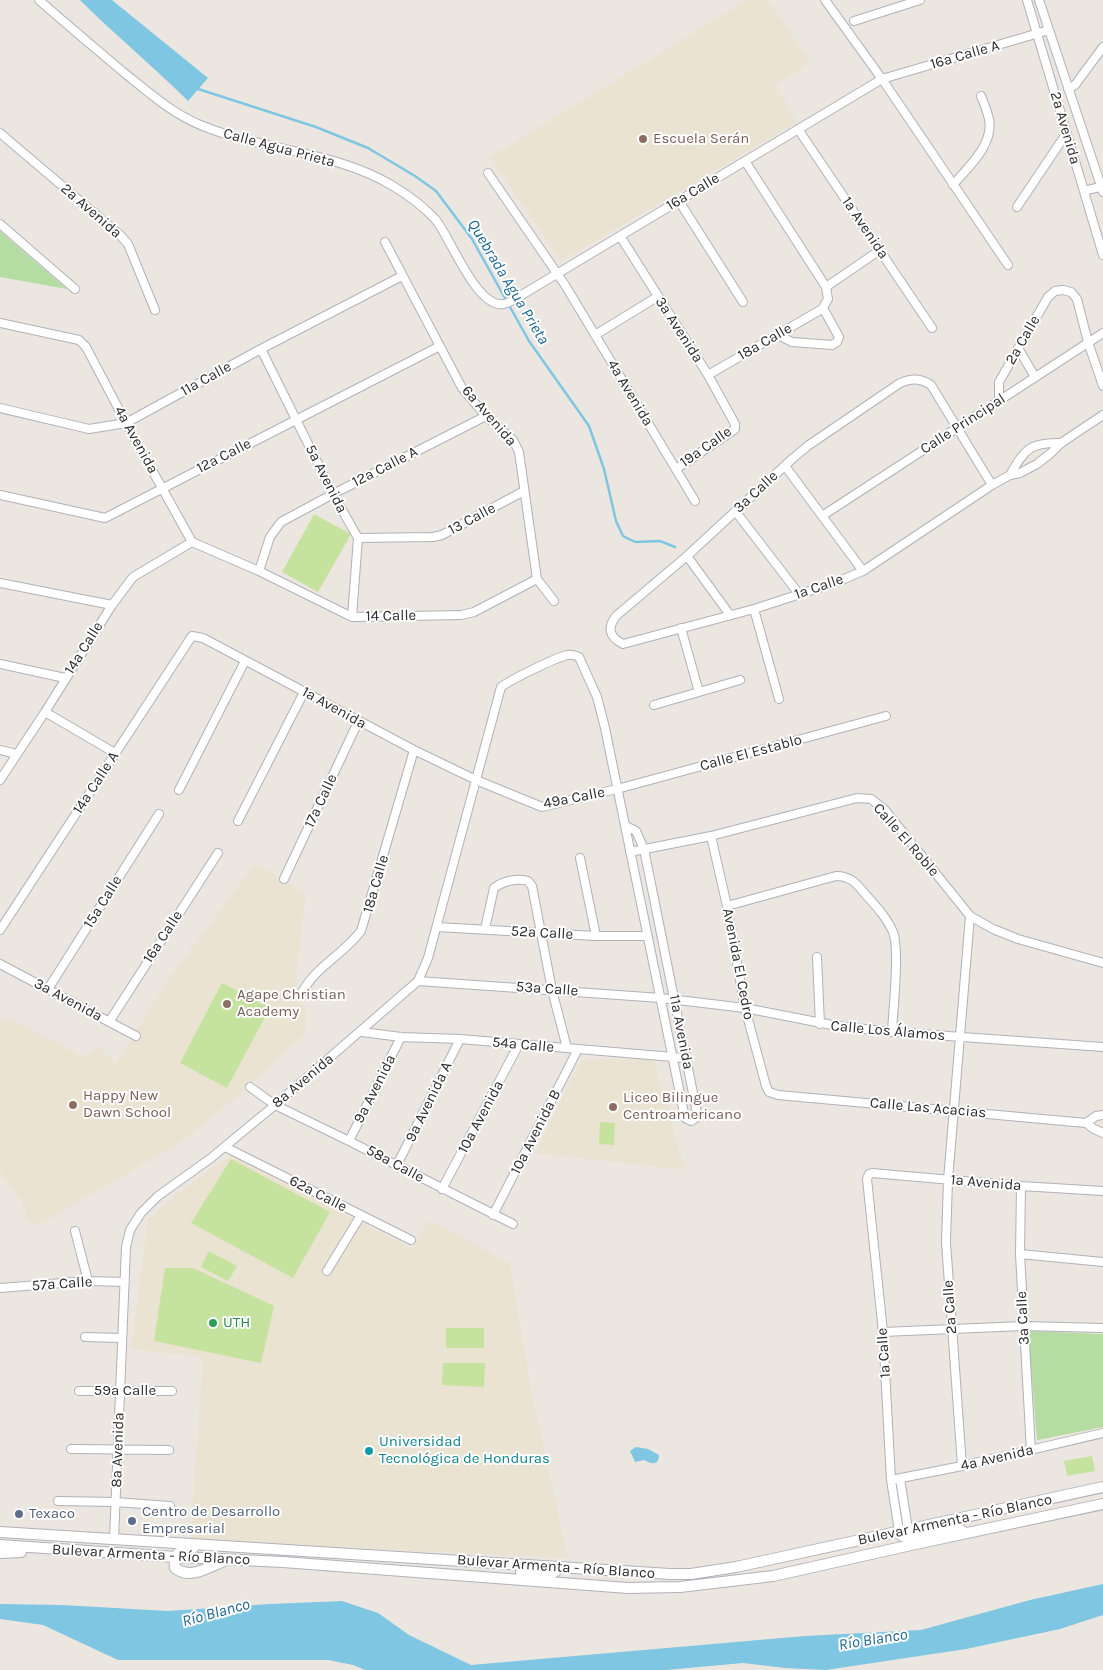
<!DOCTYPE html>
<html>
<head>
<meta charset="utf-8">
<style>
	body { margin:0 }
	canvas { display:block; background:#ece6e0 }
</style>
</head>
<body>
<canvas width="1103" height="1670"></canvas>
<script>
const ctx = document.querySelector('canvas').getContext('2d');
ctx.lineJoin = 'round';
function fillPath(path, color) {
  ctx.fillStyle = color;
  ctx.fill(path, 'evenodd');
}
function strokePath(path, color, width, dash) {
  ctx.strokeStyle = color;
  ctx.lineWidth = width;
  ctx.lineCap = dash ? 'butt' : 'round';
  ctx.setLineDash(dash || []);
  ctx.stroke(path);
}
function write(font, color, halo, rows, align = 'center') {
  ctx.font = font + ' Karla,sans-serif';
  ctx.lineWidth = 4;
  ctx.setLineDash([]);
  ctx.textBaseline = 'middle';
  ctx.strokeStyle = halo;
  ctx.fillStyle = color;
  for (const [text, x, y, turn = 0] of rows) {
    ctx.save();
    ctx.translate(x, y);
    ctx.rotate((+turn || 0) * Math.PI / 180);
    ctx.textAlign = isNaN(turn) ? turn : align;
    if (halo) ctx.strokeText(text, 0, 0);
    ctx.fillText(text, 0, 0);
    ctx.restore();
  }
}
fillPath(new Path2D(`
	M747,0H767L811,61L775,86L797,122L561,261L490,157Z
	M255,863L306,894L295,987L297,1001L307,1007L305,1034L239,1095L178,1144L37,1226L28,1220L21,1200L0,1173V1022L8,1018L85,1058L99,1046L116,1064L169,978L181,964Z
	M654,1059L685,1170L535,1153L581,1060Z
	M236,1156L412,1249L429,1220L510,1263L532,1394L568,1558L190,1540L203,1357L131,1349L148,1219L188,1186L223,1161L230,1157Z`), '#ebe3d1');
fillPath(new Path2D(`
	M0,231L67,289L0,277Z
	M1028,1331L1103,1334V1427L1037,1440Z`), '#b5dca2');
fillPath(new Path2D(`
	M314,514L351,534L318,592L282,572Z
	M222,983L270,1008L227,1088L180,1063Z
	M600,1122L615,1123L614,1145L599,1144Z
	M231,1159L330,1212L293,1278L191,1223Z
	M209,1251L237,1266L228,1281L201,1267Z
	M165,1268H193L274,1306L261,1363L154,1341Z
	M446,1328H484V1348H446Z
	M443,1363H485L484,1387L442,1385Z
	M1092,1456L1095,1471L1067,1476L1064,1461Z`), '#c5e29f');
fillPath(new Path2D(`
	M80,0H112L208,78L188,101C153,66 115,35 80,0Z
	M636,1447L648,1449L659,1455C659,1466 651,1464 644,1460L635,1462L630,1451Z
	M1103,1584V1615L1060,1629L966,1649L826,1670L785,1668L743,1663L666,1670H365L353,1665L328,1660H118L43,1625L0,1619V1604L62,1605L168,1611L270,1604L342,1601L378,1613L409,1635L471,1665L805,1636L921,1630L1030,1600Z`), '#7fc6e2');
strokePath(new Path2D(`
	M195,88L316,127L368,148L415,176L436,191L472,239L529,341L589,426L604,469L616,521L623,536L635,542L660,541L675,547`), '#7fc6e2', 2.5);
const street = new Path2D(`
	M39,0C66,24 94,47 122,71C147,91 172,114 203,126C264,151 335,151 393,186C408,195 423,206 435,219C450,236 476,308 503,304C508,304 515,299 520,296L882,79L1049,30
	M825,0L882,79L1008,265
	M1027,0L1103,255
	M1039,0L1103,192
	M854,21L920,0
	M1068,89L1075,85L1103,47
	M798,129L932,328
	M0,133L120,235L128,244L155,310
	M488,173L565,285L695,501
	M953,185C968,167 994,145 989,119C987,111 984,103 981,96
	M1084,191L1103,186
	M679,201L743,302
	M1017,207L1066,134
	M0,224L75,289
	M620,236L708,375L735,424V429L731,432L676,469
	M385,242L462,388L486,416L513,440L519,452L537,579L554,601
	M826,287L880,250
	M0,323L79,340L86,347L126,423L192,542
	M595,335L657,297
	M778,335L792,342L832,345L837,342L839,337L823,308
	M1018,348L1035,377
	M261,349L333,494L358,538L352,617
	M708,375L822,309L828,299L826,287L745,161
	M999,400V382L1048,297L1055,291L1063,290L1071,292L1077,299L1088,342L1103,386
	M0,408L89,429L126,423L261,349L402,276
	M785,466L863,571
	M1010,475C1025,449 1030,442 1061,443
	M992,485L931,385C920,378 912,378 900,383L809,445L792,459L687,556L616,616C607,628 609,637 623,644L754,609L837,582L863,571L992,485L1010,475L1020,473L1037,464L1051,453L1061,443L1103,415
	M0,495L105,518L440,346
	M736,512L799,594
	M822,516L1103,333
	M358,538L433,537L442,535L524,491
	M192,542L259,571L352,617L461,615L474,612L537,579
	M687,556L730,615
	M259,571L270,537L281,522L333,494L486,416
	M0,583L112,605
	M754,609L779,699
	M681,628L699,692L740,680
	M0,664L65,678
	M654,705L699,692
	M45,712L115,753
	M0,750L16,754
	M0,780L45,712L112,605L133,577L192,542
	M179,790L245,661
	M238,821L304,692
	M711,836L727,906L745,1008L766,1086L769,1092L778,1095L1086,1123L1094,1129L1103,1133
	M630,852L711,836L857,798L871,799L884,809L970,916L993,929L1018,939L1103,963
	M580,858L596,936
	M284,879L358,722
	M727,906L836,876C851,876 857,884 866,895C876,906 887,918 893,932C900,950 893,1010 892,1032
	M437,927L596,936H647
	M485,929L494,888C503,881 517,878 528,881L532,886L552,990L567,1048
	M0,930L192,636L203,638L414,750L476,780L542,807L617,789L886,716
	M817,957L820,1024
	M0,964L136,1036
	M418,981L661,998L745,1008L837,1026L892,1032L1103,1047
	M48,989L159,814
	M300,996C315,966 342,956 361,931L414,750
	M109,1022L218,853
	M362,1032L401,1037L460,1039L685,1058
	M250,1087L275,1105L349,1141L513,1224
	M1086,1123L1096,1116L1103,1115
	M349,1141L401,1037
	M225,1147L411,1240
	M397,1165L460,1039
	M1021,1186L1020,1254L1031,1451
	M442,1189L519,1044
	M493,1215L578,1049
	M75,1231L88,1281
	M1020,1254L1103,1262
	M327,1271L361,1215
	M0,1288L88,1281L125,1282
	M883,1332L1023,1326L1103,1328
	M85,1337L122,1338
	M79,1391H172
	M71,1449L169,1450
	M962,1466L946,1242L948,1180L970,916
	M900,1479L908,1529
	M891,1480L962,1466L1103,1433
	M58,1501L115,1502L170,1506
	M899,1531L891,1480L883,1332L867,1179L869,1174L872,1173L1021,1186L1103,1191
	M114,1539L126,1247L130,1230L141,1213L158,1196L211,1158L275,1105L418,981L428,958L501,687C512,679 555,658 567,655C572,654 575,655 579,657L597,697L605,728L685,1118L691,1121L696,1118L697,1113L644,849L636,831L626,826`);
const secondary = new Path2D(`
	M899,1531L902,1536L906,1537L952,1528L959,1529L965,1533
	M0,1532L670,1574H691L736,1567L1103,1487
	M0,1545L176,1557L283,1562L628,1588L680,1587L773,1576L911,1545L1103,1504
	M193,1548C180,1548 173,1555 175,1568C190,1580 209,1567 224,1561
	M0,1553L21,1552
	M521,1572C532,1573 547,1577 556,1571`);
strokePath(street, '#b0b1ba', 10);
strokePath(secondary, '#b0b1ba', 12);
strokePath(street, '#fff', 8);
strokePath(secondary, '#fff', 10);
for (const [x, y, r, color] of [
	[643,139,5,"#8d6e63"],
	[227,1004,5,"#8d6e63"],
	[73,1105,5,"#8d6e63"],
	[613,1107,5,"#8d6e63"],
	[213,1323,5,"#2e9e5b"],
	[369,1451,5,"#0f9aa8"],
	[19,1514,5,"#5c6f8a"],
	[132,1521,5,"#5c6f8a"]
]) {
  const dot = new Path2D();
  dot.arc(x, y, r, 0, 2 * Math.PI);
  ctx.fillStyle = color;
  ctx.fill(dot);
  strokePath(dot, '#fff', 2);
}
write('15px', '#2c2c2c', '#fff', [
	["16a Calle A",965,55,-16],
	["2a Avenida",1065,128,74],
	["Calle Agua Prieta",279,148,15],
	["16a Calle",693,192,-31],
	["2a Avenida",91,211,41],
	["1a Avenida",865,228,56],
	["3a Avenida",679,330,57],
	["2a Calle",1023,340,-60],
	["18a Calle",765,342,-30],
	["11a Calle",206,379,-29],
	["4a Avenida",630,393,59],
	["6a Avenida",489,416,49],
	["Calle Principal",963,424,-33],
	["4a Avenida",136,440,61],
	["19a Calle",706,447,-35],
	["12a Calle",224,456,-27],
	["12a Calle A",385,467,-27],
	["5a Avenida",326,479,63],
	["3a Calle",756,492,-43],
	["13 Calle",472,519,-28],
	["1a Calle",819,587,-19],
	["14 Calle",391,616,-1],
	["14a Calle",84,648,-58],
	["1a Avenida",334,708,29],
	["Calle El Establo",751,753,-15],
	["14a Calle A",96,783,-57],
	["49a Calle",574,798,-11],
	["17a Calle",321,801,-65],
	["Calle El Roble",906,840,49],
	["18a Calle",376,884,-74],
	["15a Calle",103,902,-58],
	["52a Calle",542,933,3],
	["16a Calle",163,937,-57],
	["Avenida El Cedro",738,964,79],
	["53a Calle",547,989,4],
	["3a Avenida",68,1000,28],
	["Calle Los Álamos",888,1031,5],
	["11a Avenida",681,1032,79],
	["54a Calle",523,1045,5],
	["8a Avenida",303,1081,-40],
	["9a Avenida",375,1089,-63],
	["9a Avenida A",429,1102,-64],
	["Calle Las Acacias",928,1108,5],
	["10a Avenida",481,1117,-62],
	["10a Avenida B",536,1132,-63],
	["58a Calle",395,1164,28],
	["1a Avenida",986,1183,5],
	["62a Calle",318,1194,27],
	["57a Calle",62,1284,-4],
	["2a Calle",950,1307,-94],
	["3a Calle",1023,1318,-93],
	["1a Calle",884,1353,-94],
	["59a Calle",125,1391],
	["8a Avenida",118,1450,-88],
	["4a Avenida",997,1458,-13],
	["Bulevar Armenta - Río Blanco",955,1520,-12],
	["Bulevar Armenta - Río Blanco",151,1555,3],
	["Bulevar Armenta - Río Blanco",556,1567,4]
]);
write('15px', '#785e54', '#fff', [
	["Escuela Serán",653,139],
	["Agape Christian",237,995],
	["Academy",237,1012],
	["Happy New",83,1096],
	["Dawn School",83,1113],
	["Liceo Bilingue",623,1098],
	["Centroamericano",623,1115]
], 'left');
write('15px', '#27864d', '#fff', [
	["UTH",223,1323]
], 'left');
write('15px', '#0d838f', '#fff', [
	["Universidad",379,1442],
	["Tecnológica de Honduras",379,1459]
], 'left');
write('15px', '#4e5e75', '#fff', [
	["Centro de Desarrollo",142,1512],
	["Empresarial",142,1529],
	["Texaco",29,1514]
], 'left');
write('italic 16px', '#1d668e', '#fff', [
	["Quebrada Agua Prieta",508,282,59],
	["Río Blanco",216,1613,-15],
	["Río Blanco",873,1640,-9]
]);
</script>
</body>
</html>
